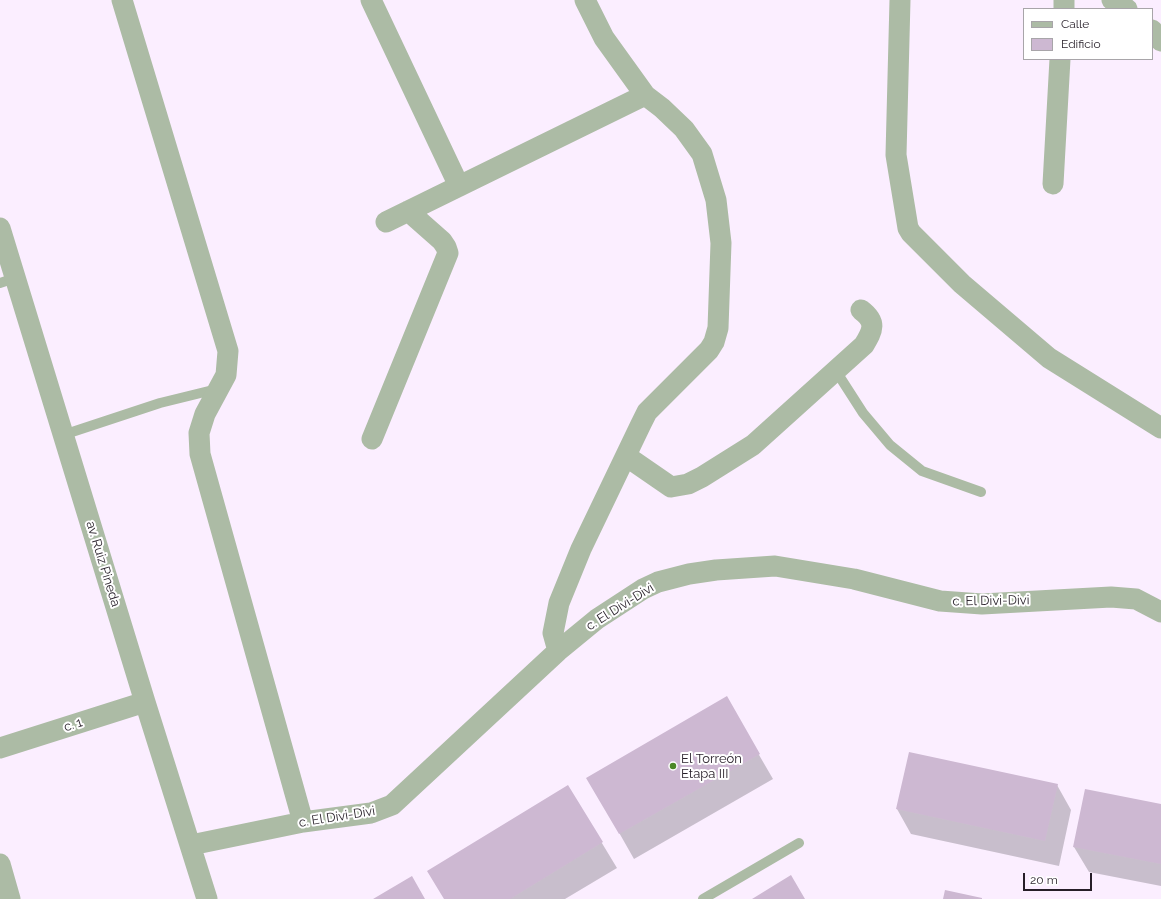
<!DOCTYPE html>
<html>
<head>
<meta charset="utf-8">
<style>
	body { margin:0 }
	#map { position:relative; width:1161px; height:899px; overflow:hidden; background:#fbeeff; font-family:Raleway,sans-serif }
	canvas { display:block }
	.legend { position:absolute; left:1023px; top:8px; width:130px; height:52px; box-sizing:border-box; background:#fff; border:1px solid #a8a5a9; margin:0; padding:5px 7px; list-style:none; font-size:12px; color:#261e28 }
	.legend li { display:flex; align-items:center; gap:8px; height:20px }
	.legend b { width:20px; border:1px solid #a8a5a9 }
	.scale { position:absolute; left:1023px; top:873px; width:69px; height:18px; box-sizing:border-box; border:2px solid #261e28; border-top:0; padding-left:5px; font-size:12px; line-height:14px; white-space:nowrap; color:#261e28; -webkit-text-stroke:3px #fff; paint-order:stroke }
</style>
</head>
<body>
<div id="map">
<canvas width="1161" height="899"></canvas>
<ul class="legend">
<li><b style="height:5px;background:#acbba5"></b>Calle</li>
<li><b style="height:11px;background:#cdb8d2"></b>Edificio</li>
</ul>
<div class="scale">20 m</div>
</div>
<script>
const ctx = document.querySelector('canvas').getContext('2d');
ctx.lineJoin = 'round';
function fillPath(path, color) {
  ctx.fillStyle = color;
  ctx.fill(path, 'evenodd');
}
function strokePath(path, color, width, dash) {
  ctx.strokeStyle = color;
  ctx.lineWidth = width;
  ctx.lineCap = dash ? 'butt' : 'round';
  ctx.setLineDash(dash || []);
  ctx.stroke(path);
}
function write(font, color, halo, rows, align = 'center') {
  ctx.font = font + ' Raleway,sans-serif';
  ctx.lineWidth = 4;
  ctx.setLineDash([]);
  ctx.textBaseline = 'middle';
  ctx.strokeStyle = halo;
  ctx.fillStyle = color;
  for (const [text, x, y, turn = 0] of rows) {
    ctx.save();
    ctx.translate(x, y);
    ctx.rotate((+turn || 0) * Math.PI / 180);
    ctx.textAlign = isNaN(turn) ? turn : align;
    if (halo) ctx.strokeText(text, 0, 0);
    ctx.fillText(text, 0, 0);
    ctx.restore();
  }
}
fillPath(new Path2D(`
	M726,698L773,779L634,859L588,778Z
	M1057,785L1071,810L1059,866L911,834L897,809Z
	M568,787L617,868L565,899H444Z
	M1161,805V886L1089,872L1074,847Z`), '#0003');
fillPath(new Path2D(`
	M727,696L760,754L619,834L586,778Z
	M909,752L1058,784L1045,841L896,809Z
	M568,785L603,842L510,899H444L427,871Z
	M1085,789L1161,804V864L1073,847Z
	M791,875L805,899H752Z
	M412,876L425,899H373Z
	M945,890L982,898V899H943Z`), '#cdb8d2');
strokePath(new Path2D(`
	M0,283L15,278
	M836,371L863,413L890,445L922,471L981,492
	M63,435L160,403L217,389
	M703,899L799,843`), '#acbba5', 10);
strokePath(new Path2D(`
	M122,0L228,351L226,375L205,414L199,433L200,454L303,822
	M371,0L459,186
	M900,0L896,155L908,228L911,233L962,284L1049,358L1161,428
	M1112,0L1127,9
	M1064,9V0
	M1152,30L1161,41
	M1053,184L1060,59
	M386,222L645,95
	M0,228L145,702L207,899
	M372,439L448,253L446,247L442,241L408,211
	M626,456L671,487L688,484L702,477L753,445L864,345C873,330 877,322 861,310
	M558,651L553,633L559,603L581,549L641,424L647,412L709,350L714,342L718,328L721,243L716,200L702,154L684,129L662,108L645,95L604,38L585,0
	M0,748L145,702
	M191,845L303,822L371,813L392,805L558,651L597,619L643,589L658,582L689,574L716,570L775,566L854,579L940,601L982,604L1111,597L1136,599L1161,612
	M0,864L10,899`), '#acbba5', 21);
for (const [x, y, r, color] of [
	[673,766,4,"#4c8827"]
]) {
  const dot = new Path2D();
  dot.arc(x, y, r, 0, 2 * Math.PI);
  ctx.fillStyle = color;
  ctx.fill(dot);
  strokePath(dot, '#fff', 1.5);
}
write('13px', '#261e28', '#fff', [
	["av. Ruiz Pineda",103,564,73],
	["c. El Divi-Divi",991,601,-1],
	["c. El Divi-Divi",620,607,-32],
	["c. 1",73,725,-18],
	["c. El Divi-Divi",337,817,-9]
]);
write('13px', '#261e28', '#fff', [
	["El Torreón",681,759],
	["Etapa III",681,774]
], 'left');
</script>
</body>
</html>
